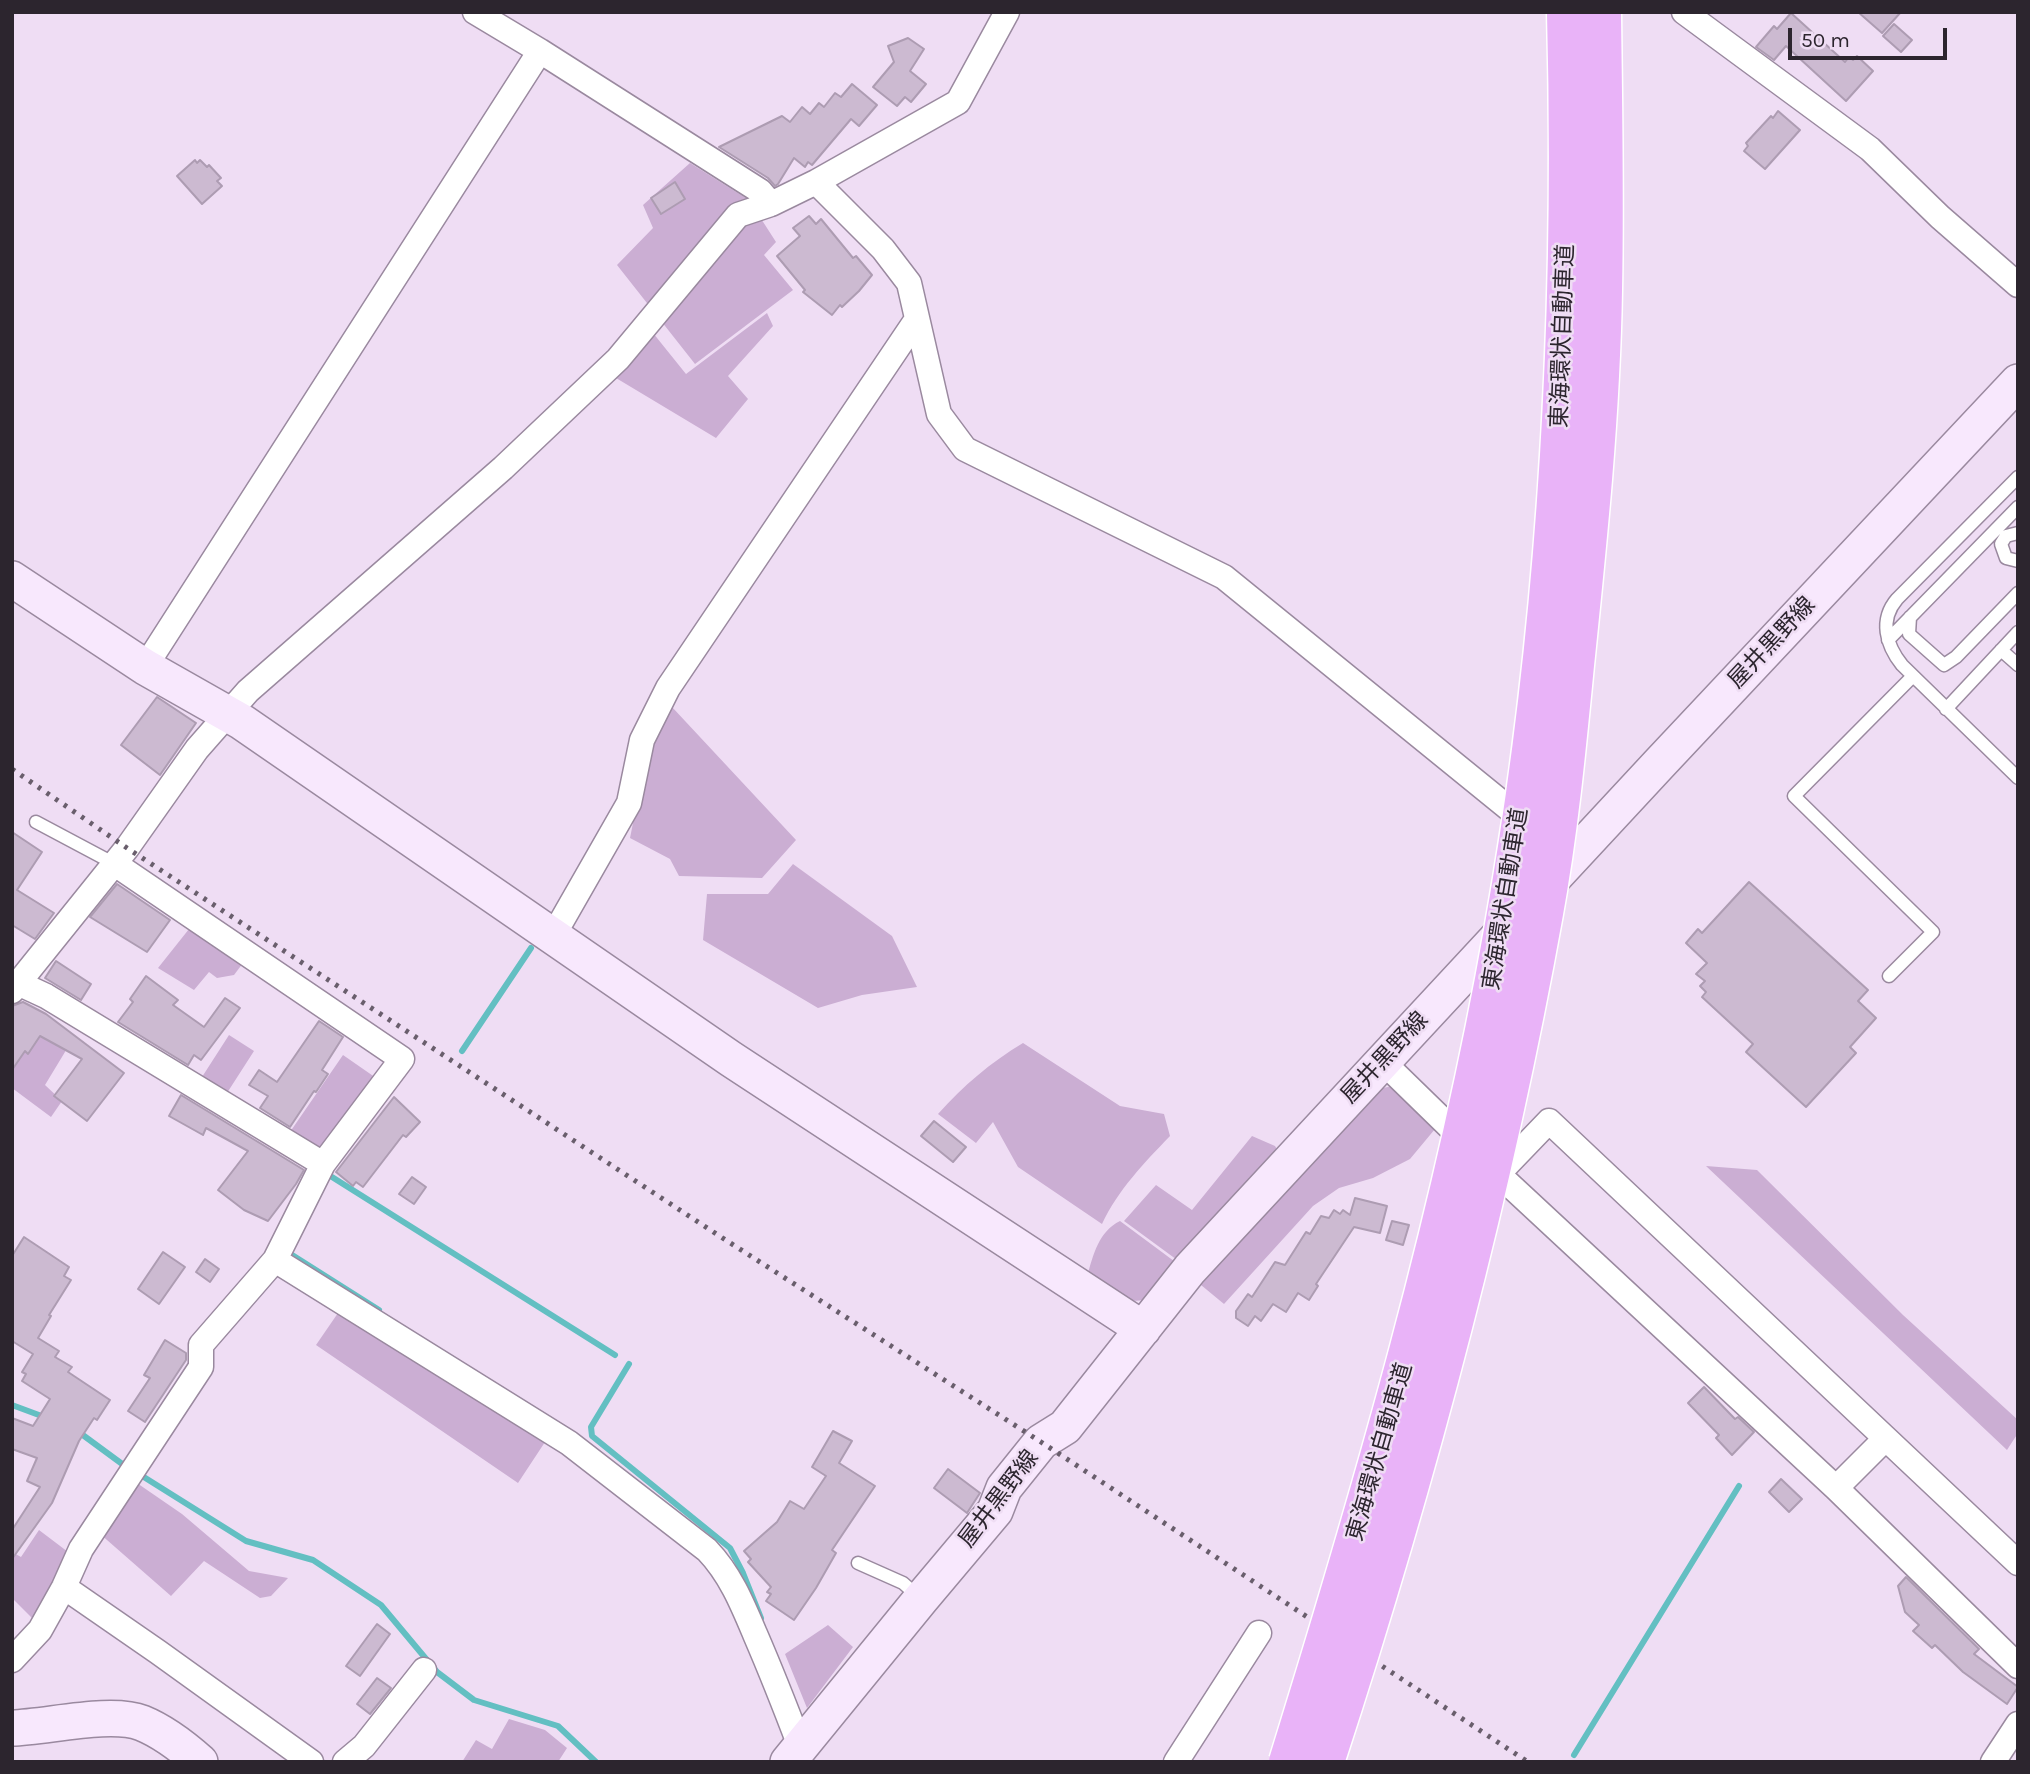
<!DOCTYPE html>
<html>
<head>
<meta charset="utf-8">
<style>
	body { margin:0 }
	#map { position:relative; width:2030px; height:1774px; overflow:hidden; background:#efddf4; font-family:Karla,sans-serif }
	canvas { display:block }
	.frame { position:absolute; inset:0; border:14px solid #2c252e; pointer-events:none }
	.scale { position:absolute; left:1788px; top:28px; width:159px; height:32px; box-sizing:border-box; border:4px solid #2c252e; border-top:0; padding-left:9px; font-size:21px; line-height:24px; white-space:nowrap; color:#2c252e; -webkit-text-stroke:5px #efddf4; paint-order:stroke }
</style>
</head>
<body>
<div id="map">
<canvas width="2030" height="1774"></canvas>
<div class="frame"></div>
<div class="scale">50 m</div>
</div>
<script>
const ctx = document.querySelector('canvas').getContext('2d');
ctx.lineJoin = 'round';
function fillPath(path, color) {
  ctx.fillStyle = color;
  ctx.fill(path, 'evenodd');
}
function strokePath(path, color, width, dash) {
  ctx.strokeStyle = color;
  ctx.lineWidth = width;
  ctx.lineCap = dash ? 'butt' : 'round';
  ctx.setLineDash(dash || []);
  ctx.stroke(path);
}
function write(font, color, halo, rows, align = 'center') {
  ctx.font = font + ' Karla,"Noto Sans JP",sans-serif';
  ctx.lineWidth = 5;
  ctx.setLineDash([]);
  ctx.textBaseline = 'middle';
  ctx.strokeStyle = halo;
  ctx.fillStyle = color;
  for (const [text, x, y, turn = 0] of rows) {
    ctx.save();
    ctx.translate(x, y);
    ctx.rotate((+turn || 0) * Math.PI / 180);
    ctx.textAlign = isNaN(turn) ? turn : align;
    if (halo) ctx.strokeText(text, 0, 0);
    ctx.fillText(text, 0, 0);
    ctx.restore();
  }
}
fillPath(new Path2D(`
	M690,163L749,200L776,242L764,255L793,290L695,364L617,265L653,228L643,205Z
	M767,313L773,326L728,376L748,399L716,438L616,378L653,333L686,374Z
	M672,707L796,840L762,878L679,876L670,859L630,838L649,743Z
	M793,864L892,936L917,987L862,995L818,1008L703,940L707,894H768Z
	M193,924L246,959L234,975L217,978L209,972L194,990L158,968Z
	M32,1029L68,1047L45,1085L62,1101L51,1117L12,1088V1060Z
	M229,1035L254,1051L227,1093L202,1077Z
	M1023,1043L1120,1106L1164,1114L1170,1136C1144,1163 1118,1190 1102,1224L1018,1167L993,1122L976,1143L938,1114C964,1085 990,1063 1023,1043Z
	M343,1055L379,1080L328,1146L313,1148L290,1132Z
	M1393,1086L1435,1129L1410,1159L1373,1178L1339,1188L1313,1206L1224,1304L1201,1285L1306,1163L1373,1090Z
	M1252,1136L1275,1146L1279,1153L1184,1265L1124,1221L1156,1185L1192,1210Z
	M1706,1166L1757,1170L1903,1315L2018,1420V1433L2007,1450Z
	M1120,1221L1182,1267C1174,1275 1158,1293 1149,1298C1127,1308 1103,1288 1087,1277C1093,1255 1099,1231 1120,1221Z
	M338,1313L545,1442L518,1483L316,1345Z
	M134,1481L182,1514L249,1571L288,1578L271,1596L260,1598L204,1561L171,1596L99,1533Z
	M39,1530L72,1555L35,1621L12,1598V1552L21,1557Z
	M828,1625L853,1647L807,1708L785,1654Z
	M509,1719L545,1730L567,1748L558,1762H462L476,1740L492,1749Z`), '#cbaed3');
strokePath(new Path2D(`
	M462,1051L531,948
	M332,1177L615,1355
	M289,1253L379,1310
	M629,1364L591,1427L592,1436L730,1548L743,1573L761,1618
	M12,1405L47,1418
	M76,1430L129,1469
	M139,1474L246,1541L313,1560L381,1605L437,1672L474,1700L558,1726L596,1762
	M1574,1755L1739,1486`), '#63bfc2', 6);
const building = new Path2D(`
	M1858,12H1901L1882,33Z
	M1791,13L1845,62L1849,57L1853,60L1857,56L1873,71L1846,101L1786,46L1774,60L1756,47L1774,26L1777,29Z
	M1894,24L1912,40L1901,52L1883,36Z
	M908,38L924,49L910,71L926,84L911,102L905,97L897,106L873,87L894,62L888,46Z
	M852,84L877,105L859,126L851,119L812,165L808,162L805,167L794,158L778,184L775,186L768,178L719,147L782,116L790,122L802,107L810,114L819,103L824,107L835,93L841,97Z
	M1778,111L1800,130L1765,169L1744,151L1748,146L1746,143L1771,116L1773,118Z
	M195,160L197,163L200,160L207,167L209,165L221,178L217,181L222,186L202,204L177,176Z
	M675,182L685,199L661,214L651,198Z
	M809,216L816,224L821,219L853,258L856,256L872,275L859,291L842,307L840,305L832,315L803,292L805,290L777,256L800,236L793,228Z
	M157,697L196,723L160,775L121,745Z
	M12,832L42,852L17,890L54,913L35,939L12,925Z
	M1749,882L1868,990L1858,1001L1876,1018L1850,1047L1856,1053L1806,1107L1746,1052L1753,1044L1702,997L1706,992L1700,986L1705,981L1696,974L1707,963L1686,943L1698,929L1702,933Z
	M117,884L170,920L147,952L90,917Z
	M56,961L91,984L81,1000L45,978Z
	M146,976L178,1000L173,1005L204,1027L225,998L240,1008L201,1060L194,1055L188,1065L118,1022L133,1002L130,999Z
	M23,1002L46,1014L124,1073L87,1121L54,1096L82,1059L40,1036L28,1054L25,1051L12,1070V1006Z
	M319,1021L343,1037L322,1070L328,1074L316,1092L314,1091L290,1127L260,1108L268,1096L249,1085L259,1070L277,1082Z
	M181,1095L304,1170L296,1184L268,1221L244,1210L218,1190L248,1151L206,1128L203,1135L169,1116Z
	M394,1097L420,1122L406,1137L403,1135L363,1187L356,1182L353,1186L336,1172Z
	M934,1121L966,1147L953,1162L921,1136Z
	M412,1177L426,1187L414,1204L399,1194Z
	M1355,1198L1387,1206L1380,1233L1354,1227L1316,1284L1318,1286L1309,1300L1298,1293L1286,1312L1273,1304L1261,1321L1255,1316L1248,1326L1236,1318V1311L1248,1294L1252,1297L1275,1262L1285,1265L1306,1232L1310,1234L1321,1216L1329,1218L1334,1210L1340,1214L1343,1210L1350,1215Z
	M1392,1221L1409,1225L1403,1245L1386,1240Z
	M24,1237L69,1267L64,1276L71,1280L49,1315L51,1316L38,1338L59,1351L55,1357L72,1367L68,1372L110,1400L97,1420L94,1418L79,1441L52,1503L12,1559V1530L40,1487L27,1481L37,1458L12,1449V1418L33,1426L50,1399L22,1381L26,1374L22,1372L33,1354L12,1341V1256Z
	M163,1252L185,1267L159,1304L138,1289Z
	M205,1259L219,1269L210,1282L196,1272Z
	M165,1340L186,1353V1360L145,1422L128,1411L150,1378L144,1375Z
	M1704,1387L1735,1419L1738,1417L1754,1432L1732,1455L1716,1438L1719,1435L1688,1403Z
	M833,1431L852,1441L839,1463L875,1486L832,1550L836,1553L816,1588L794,1620L766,1601L771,1594L767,1592L771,1587L748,1562L751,1559L744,1551L777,1522L790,1501L804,1509L826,1476L812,1467Z
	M948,1469L980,1493L967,1513L934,1488Z
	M1781,1479L1802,1499L1789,1512L1769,1492Z
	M1906,1577L1979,1649L1974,1654L2018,1687L2007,1704L1963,1672L1935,1645L1932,1648L1913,1631L1919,1625L1905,1612L1898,1586Z
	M377,1624L390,1634L360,1676L346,1666Z
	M377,1678L391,1688L370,1714L357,1704Z`);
fillPath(building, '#ccbad1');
strokePath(building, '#ad9cb2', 2);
const lane = new Path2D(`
	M2018,477L1897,599C1879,620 1886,645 1902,665L2018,778
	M2018,533L2006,536L2001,544L2006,558L2018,561
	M1910,617L1909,634L1944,665L1956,657L2018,593
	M1888,640L2018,507
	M2001,650L2018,665
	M1946,709L2018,632
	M36,822L115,864
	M1889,976L1933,932L1794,796L1913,676
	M858,1563L903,1583L920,1598`);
const street = new Path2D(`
	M475,12L540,51L760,191L771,204
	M1684,12L1870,149L1940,217L2018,285
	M816,182L883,249L909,283L939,414L965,449L1224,577L1528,824
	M145,667L540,51
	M553,936L629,803L642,740L668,688L917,319
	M18,983L46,996L323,1164
	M12,991L127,848L197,749L248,691L503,468L618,359L738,215L771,204L816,182L958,102L1007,12
	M1382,1061L1498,1174L1836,1488L2018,1666
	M1498,1174L1549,1121L2018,1563
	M275,1260L569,1443L707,1550C730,1574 742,1603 755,1634C771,1671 786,1709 800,1746
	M1836,1488L1885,1439
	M64,1587L158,1652L311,1762
	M12,1660L40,1630L64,1587L81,1549L201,1367V1345L275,1260L323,1164L402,1059L115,864
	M345,1762L364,1746L424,1670
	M1176,1762L1259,1633
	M1993,1762L2018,1724`);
const secondary = new Path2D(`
	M12,579L145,667L242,722L731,1059L1143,1329
	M12,1728C47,1727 111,1711 142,1723C164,1732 182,1746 200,1762
	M788,1762L921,1599L995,1511L1004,1488L1041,1442L1065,1427L1190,1269L1659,764L2018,382`);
strokePath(lane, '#9a899f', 15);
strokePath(street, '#9a899f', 27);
strokePath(secondary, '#9a899f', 38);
strokePath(lane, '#fff', 12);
strokePath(street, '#fff', 24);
strokePath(secondary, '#f8e8fd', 35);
strokePath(new Path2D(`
	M12,769L127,848L721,1237L1041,1442L1528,1762`), '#695e6c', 5, [3.5, 7]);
const highwayBridge = new Path2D(`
	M1288,1762C1373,1488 1453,1213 1503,931C1557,631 1574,316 1566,12
	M1325,1762C1416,1484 1492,1201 1544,913C1559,831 1567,747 1575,665C1588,540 1601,415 1603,290C1605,197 1603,105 1602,12`);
strokePath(highwayBridge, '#fff', 41, []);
strokePath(highwayBridge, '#e9b3f8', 38);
write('23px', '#2c252e', '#efddf4', [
	["東海環状自動車道",1563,336,-88],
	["屋井黒野線",1772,643,-47],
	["東海環状自動車道",1506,899,-81],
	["屋井黒野線",1385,1058,-47],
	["東海環状自動車道",1380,1452,-74],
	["屋井黒野線",999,1499,-53]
]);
</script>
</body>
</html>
